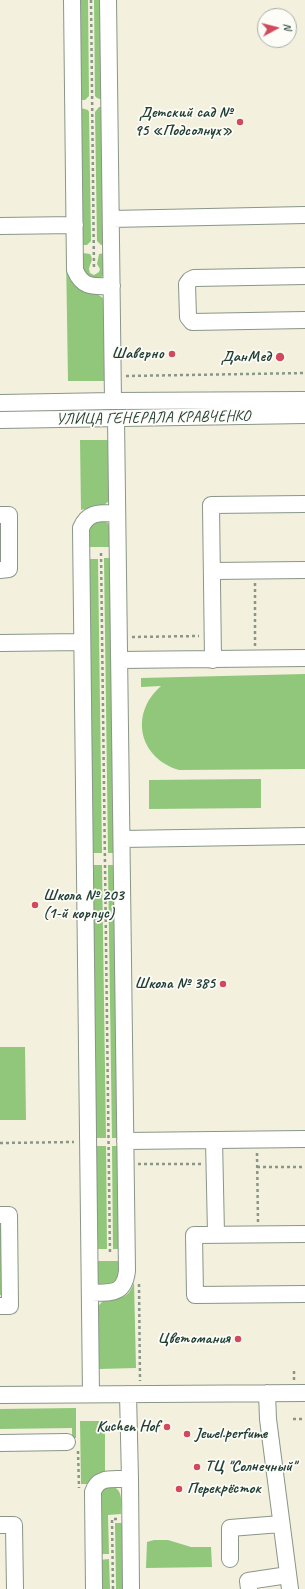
<!DOCTYPE html>
<html>
<head>
<meta charset="utf-8">
<style>
	body { margin:0 }
	#map { position:relative; width:305px; height:1589px; overflow:hidden; background:#f3f0dd; font-family:Caveat,sans-serif }
	canvas { display:block }
	.north { position:absolute; left:257px; top:8px; width:40px; height:40px; box-sizing:border-box; background:#fdfcf7; border:1px solid #a4b0a9; border-radius:50%; rotate:83deg; font-size:11px; font-weight:700; line-height:16px; text-align:center; color:#1f3d34 }
	.north::after { content:''; display:block; margin:auto; width:14px; height:18px; background:#d1495b; clip-path:polygon(50% 0,100% 100%,50% 72%,0 100%) }
</style>
</head>
<body>
<div id="map">
<canvas width="305" height="1589"></canvas>
<div class="north">N</div>
</div>
<script>
const ctx = document.querySelector('canvas').getContext('2d');
ctx.lineJoin = 'round';
function fillPath(path, color) {
  ctx.fillStyle = color;
  ctx.fill(path, 'evenodd');
}
function strokePath(path, color, width, dash) {
  ctx.strokeStyle = color;
  ctx.lineWidth = width;
  ctx.lineCap = dash ? 'butt' : 'round';
  ctx.setLineDash(dash || []);
  ctx.stroke(path);
}
function write(font, color, halo, rows, align = 'center') {
  ctx.font = font + ' Caveat,sans-serif';
  ctx.lineWidth = 3.5;
  ctx.setLineDash([]);
  ctx.textBaseline = 'middle';
  ctx.strokeStyle = halo;
  ctx.fillStyle = color;
  for (const [text, x, y, turn = 0] of rows) {
    ctx.save();
    ctx.translate(x, y);
    ctx.rotate((+turn || 0) * Math.PI / 180);
    ctx.textAlign = isNaN(turn) ? turn : align;
    if (halo) ctx.strokeText(text, 0, 0);
    ctx.fillText(text, 0, 0);
    ctx.restore();
  }
}
fillPath(new Path2D(`
	M80,0H88L89,96L85,100H81Z
	M94,0H102L103,100L97,98L95,96Z
	M99,107H103L105,245H101L97,241L95,112Z
	M81,108L88,110L89,112L91,241L87,245H83Z
	M83,253L90,254C94,260 90,263 89,269L90,273L94,275L99,272L100,269L97,264L99,254L105,253L104,275C100,279 96,279 91,279L83,270Z
	M66,254H69C70,262 69,275 73,282C81,296 99,289 106,302L107,381H68Z
	M80,440H109L110,499C104,509 91,507 81,510Z
	M101,520L108,523L110,529V547H87L89,523Z
	M104,558H110L114,853H108Z
	M88,559H98L102,853H92Z
	M305,674V769L179,770C139,758 129,714 161,686L141,687V678Z
	M261,779V808L149,809V780Z
	M92,865H102L106,1138H96Z
	M108,865H114L118,1138H112Z
	M0,1047H25L26,1120H0Z
	M96,1146H106L107,1249H97Z
	M112,1146H118L119,1249H113Z
	M0,1219L3,1220L4,1295H0Z
	M97,1261H120V1279L118,1284L104,1287L99,1284L97,1280Z
	M134,1282L136,1368L99,1369L98,1307C106,1291 126,1309 134,1282Z
	M76,1408V1438H72V1428L0,1429V1409Z
	M80,1421H105V1474C97,1475 93,1476 89,1484H81Z
	M112,1486C124,1490 121,1504 121,1514L108,1515L109,1554H99L101,1488Z
	M115,1523H122L123,1589H116Z
	M154,1540H168L191,1547H211L212,1567L146,1568L147,1542Z
	M109,1559L110,1589H100V1560Z`), '#90c77a');
const minor = new Path2D(`
	M72,0L75,270C83,289 94,286 112,286
	M108,0L113,401
	M111,219L305,215
	M0,226L75,225
	M305,276L194,278L190,280L187,284L188,317L192,322L305,320
	M0,403L113,401L305,400
	M0,420L305,415
	M0,515H9V569L0,570
	M212,571L305,570
	M0,643L82,642
	M119,660L305,658
	M213,660L211,505L305,504
	M122,839L305,836
	M214,1140L216,1234
	M125,1141L305,1139
	M0,1215H9L10,1306H0
	M305,1234L194,1235L195,1295L305,1294
	M90,1293C110,1292 124,1296 127,1271L116,419
	M267,1393L268,1419L290,1589
	M91,1394L81,528C88,511 100,513 117,513
	M128,1394L130,1479
	M0,1395L305,1393
	M0,1443L67,1442
	M0,1525H14L15,1589
	M230,1559V1528L281,1524
	M94,1589L93,1492C98,1475 114,1480 130,1479L131,1589
	M249,1589L248,1581L288,1575`);
strokePath(minor, '#899688', 18);
strokePath(new Path2D(`
	M91,0L94,269
	M126,376L305,373
	M101,553L110,1255
	M255,583V646
	M132,637L199,636
	M0,1143L74,1142
	M257,1153L258,1222
	M138,1164H201
	M257,1167H305
	M139,1284L140,1381
	M294,1380V1370
	M293,1419H305
	M78,1451L79,1488
	M113,1589L112,1519H117`), '#899688', 2.5, [3, 3]);
strokePath(minor, '#fff', 16);
for (const [x, y, r, color] of [
	[240,122,4,"#d1495b"],
	[172,354,4,"#d1495b"],
	[280,357,5,"#d1495b"],
	[35,905,4,"#d1495b"],
	[223,984,4,"#d1495b"],
	[238,1339,4,"#d1495b"],
	[167,1427,4,"#d1495b"],
	[187,1434,4,"#d1495b"],
	[197,1467,4,"#d1495b"],
	[179,1489,4,"#d1495b"]
]) {
  const dot = new Path2D();
  dot.arc(x, y, r, 0, 2 * Math.PI);
  ctx.fillStyle = color;
  ctx.fill(dot);
  strokePath(dot, '#fdfcf7', 1.5);
}
write('bold 16px', '#1f3d34', '#fdfcf7', [
	["Детский сад №",232,113],
	["95 «Подсолнух»",232,131],
	["Шаверно",164,354],
	["ДанМед",271,357],
	["Школа № 203",43,896,"left"],
	["(1-й корпус)",43,914,"left"],
	["Школа № 385",215,984],
	["Цветомания",230,1339],
	["Kuchen Hof",159,1427],
	["Jewel.perfume",195,1434,"left"],
	["ТЦ \"Солнечный\"",205,1467,"left"],
	["Перекрёсток",187,1489,"left"]
], 'right');
write('16px', '#1f3d34', '#fdfcf7', [
	["УЛИЦА ГЕНЕРАЛА КРАВЧЕНКО",153,418,-1]
]);
</script>
</body>
</html>
